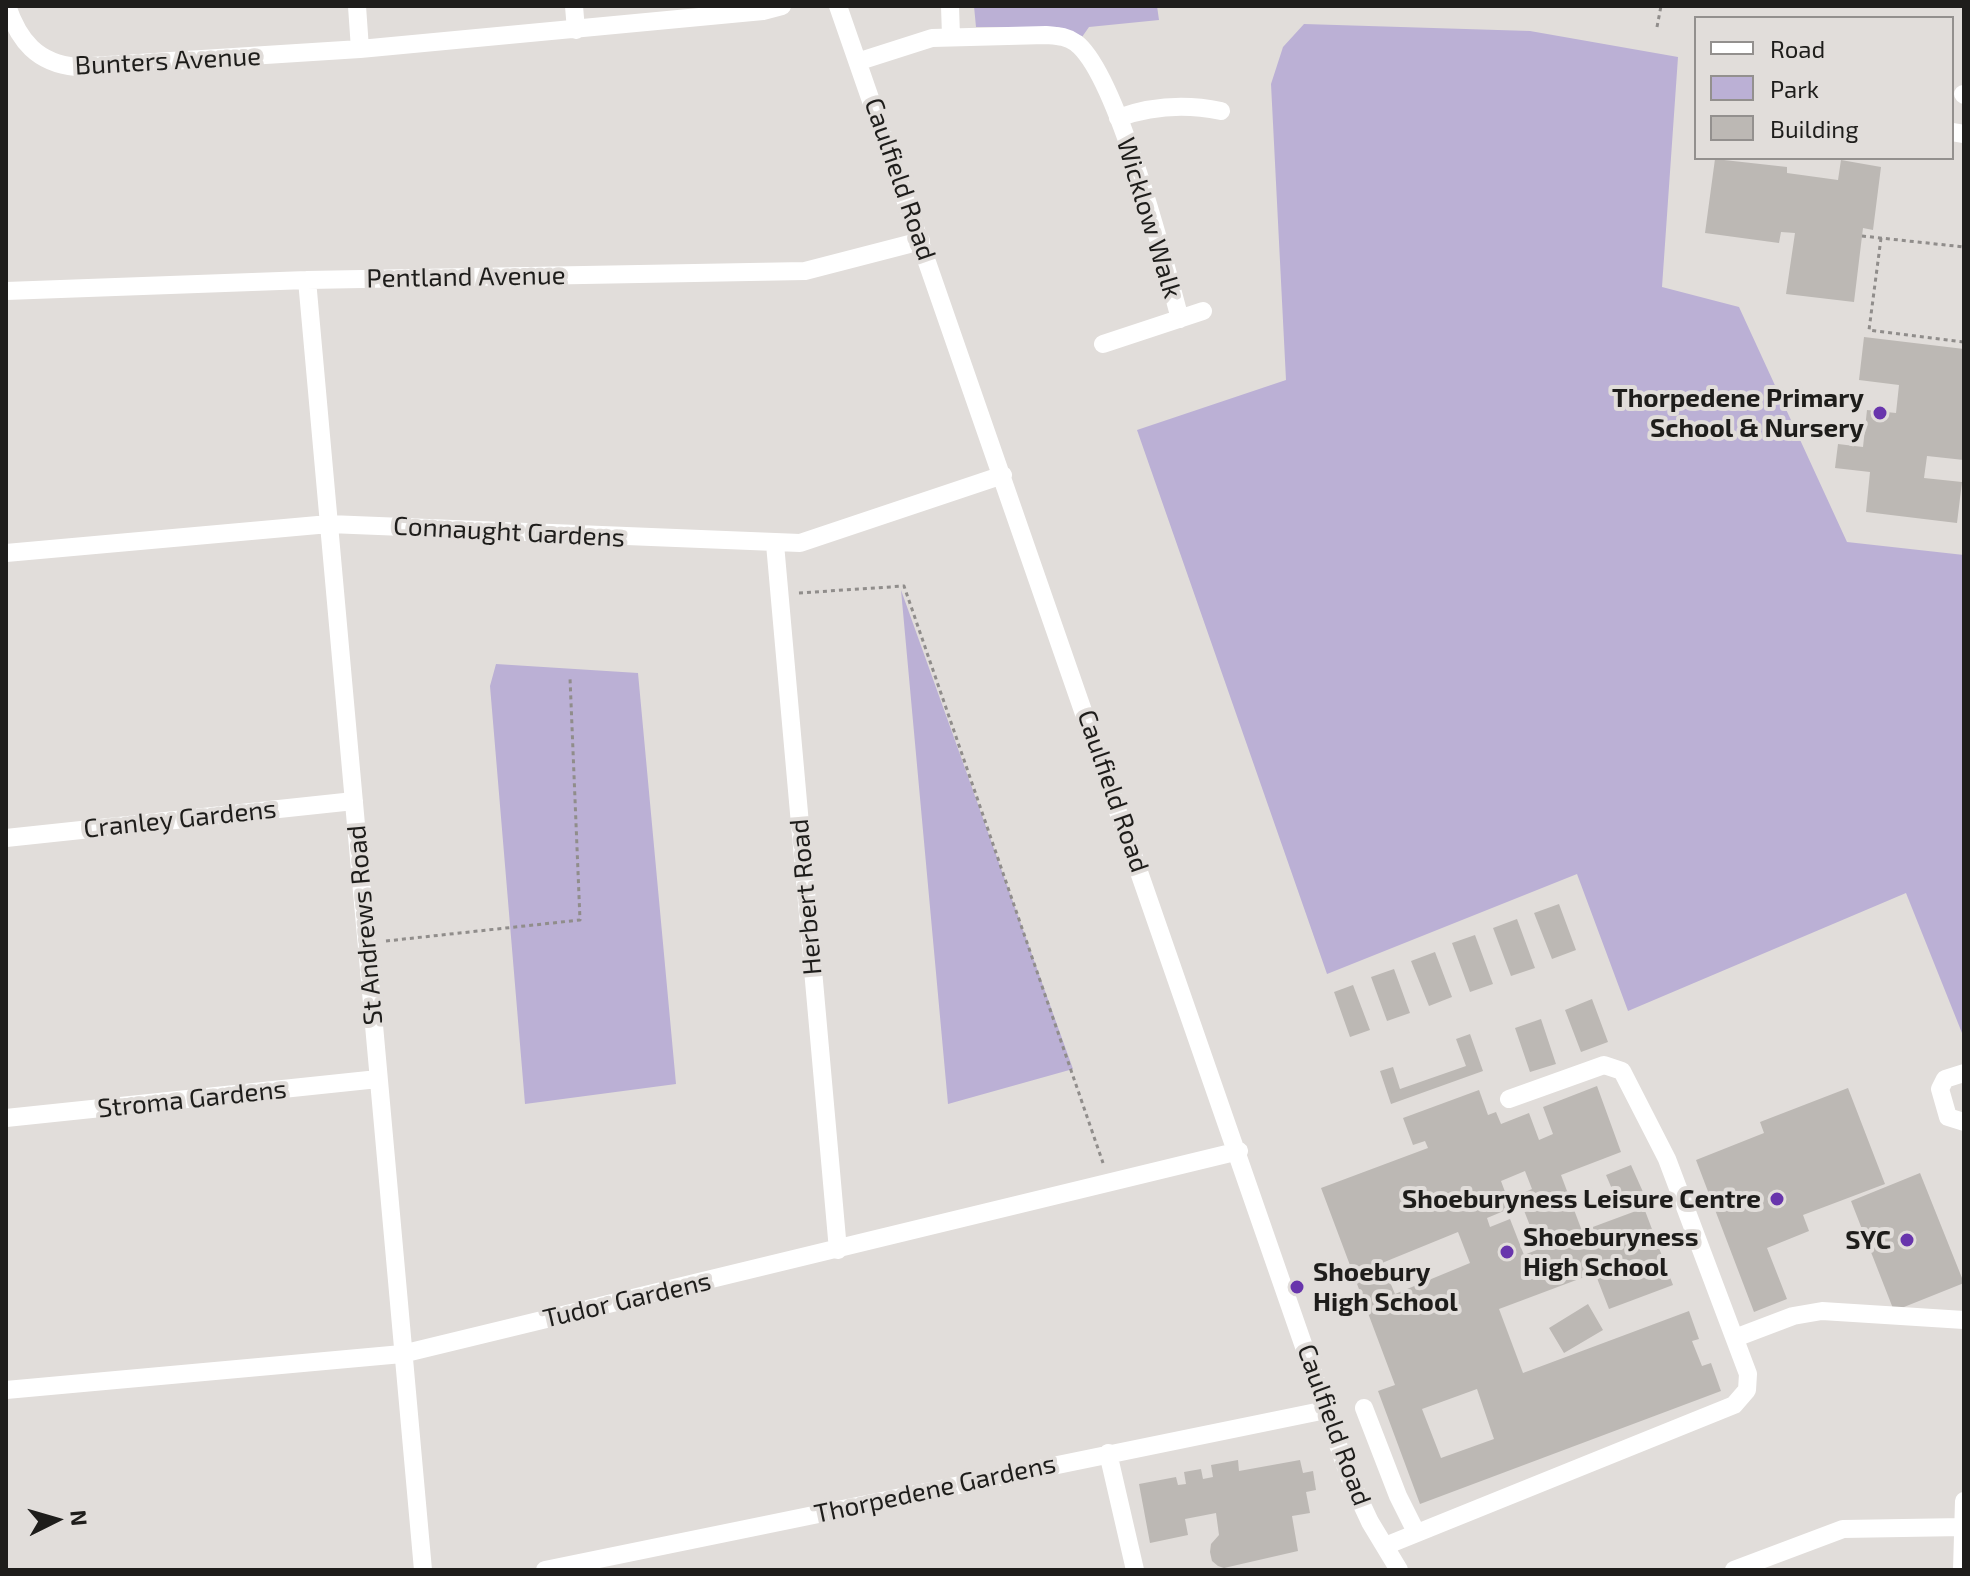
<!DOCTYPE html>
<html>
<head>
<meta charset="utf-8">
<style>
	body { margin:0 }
	#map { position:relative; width:1970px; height:1576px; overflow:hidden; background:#e1ddda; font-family:"Exo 2",sans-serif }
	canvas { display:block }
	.frame { position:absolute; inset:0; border:8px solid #1e1d1b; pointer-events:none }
	.legend { position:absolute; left:1694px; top:16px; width:260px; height:144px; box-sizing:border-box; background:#e1ddda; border:2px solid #93908e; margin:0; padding:10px 14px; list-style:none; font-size:24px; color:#1e1d1b }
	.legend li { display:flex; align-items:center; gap:16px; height:40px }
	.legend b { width:40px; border:2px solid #93908e }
	.north { position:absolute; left:16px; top:1480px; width:80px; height:80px; -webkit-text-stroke:6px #e1ddda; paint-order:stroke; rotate:85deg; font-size:22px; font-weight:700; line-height:32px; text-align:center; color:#1e1d1b }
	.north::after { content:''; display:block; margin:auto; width:28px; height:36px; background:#1e1d1b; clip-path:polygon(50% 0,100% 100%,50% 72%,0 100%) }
</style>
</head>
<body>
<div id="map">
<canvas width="1970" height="1576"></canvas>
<div class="frame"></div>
<ul class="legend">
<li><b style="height:10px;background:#fff"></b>Road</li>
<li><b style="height:22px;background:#bbb0d5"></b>Park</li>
<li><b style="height:22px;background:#bcb8b4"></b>Building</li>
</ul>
<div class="north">N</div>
</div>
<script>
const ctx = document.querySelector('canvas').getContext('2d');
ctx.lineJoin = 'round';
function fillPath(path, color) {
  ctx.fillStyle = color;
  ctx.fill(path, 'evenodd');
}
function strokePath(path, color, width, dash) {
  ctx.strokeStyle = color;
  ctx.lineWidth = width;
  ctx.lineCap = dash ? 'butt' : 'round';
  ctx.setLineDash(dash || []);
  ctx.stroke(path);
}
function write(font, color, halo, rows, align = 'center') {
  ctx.font = font + ' "Exo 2",sans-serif';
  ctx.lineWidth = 8;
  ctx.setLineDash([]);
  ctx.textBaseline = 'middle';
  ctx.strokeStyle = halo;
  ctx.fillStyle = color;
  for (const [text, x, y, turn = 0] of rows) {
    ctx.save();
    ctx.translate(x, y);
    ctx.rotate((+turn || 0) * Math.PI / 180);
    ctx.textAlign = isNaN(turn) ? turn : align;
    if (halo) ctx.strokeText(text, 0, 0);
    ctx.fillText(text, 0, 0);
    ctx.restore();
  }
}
fillPath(new Path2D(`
	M974,6H1157L1159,20L1089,27L1082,37L1058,27H976Z
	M1304,24L1530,31L1678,57L1662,287L1739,307L1847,542L1964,555V1038L1906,893L1628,1011L1577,874L1327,974L1137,430L1286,380L1271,84L1283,47Z
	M901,590L1073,1069L948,1104Z
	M496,664L638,673L676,1084L525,1104L490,686Z`), '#bbb0d5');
fillPath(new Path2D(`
	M1715,159L1787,167V173L1838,180L1841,160L1881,167L1873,230L1863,228L1854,302L1786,294L1795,233L1781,232L1779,243L1705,233Z
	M1864,337L1964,349V460L1927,456L1924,478L1962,482L1957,523L1866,512L1870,472L1835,468L1838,444L1863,447L1867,410L1896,413L1899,385L1859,380Z
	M1559,904L1576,950L1552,959L1534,913Z
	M1517,919L1535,968L1511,976L1493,928Z
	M1475,935L1493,984L1470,992L1452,943Z
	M1435,952L1452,997L1429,1006L1411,961Z
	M1394,969L1410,1013L1387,1021L1371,977Z
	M1353,985L1370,1030L1350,1037L1334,992Z
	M1592,999L1608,1042L1581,1052L1565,1010Z
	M1541,1019L1556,1064L1530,1072L1515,1028Z
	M1470,1034L1483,1071L1391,1104L1380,1071L1393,1067L1400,1089L1466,1066L1456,1039Z
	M1597,1086L1621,1152L1561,1175L1582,1231L1644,1208L1673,1285L1609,1309L1595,1273L1499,1309L1523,1373L1689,1311L1699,1339L1692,1341L1702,1366L1711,1363L1721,1391L1420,1504L1378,1391L1395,1385L1321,1188L1428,1148L1425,1141L1413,1145L1403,1118L1479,1090L1488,1115L1496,1112L1501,1124L1529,1113L1539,1140L1553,1134L1543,1107ZM1525,1171L1532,1189L1518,1195L1539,1249L1524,1255L1510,1219L1490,1227L1487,1218L1511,1208L1501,1181ZM1458,1232L1470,1263L1395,1294L1382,1263ZM1477,1389L1494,1439L1441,1458L1422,1409Z
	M1848,1088L1885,1184L1803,1215L1809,1231L1767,1248L1787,1299L1754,1312L1696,1160L1764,1133L1760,1122Z
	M1631,1165L1643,1192L1618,1203L1606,1175Z
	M1920,1173L1964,1283L1894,1311L1851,1201Z
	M1588,1304L1603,1330L1564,1353L1549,1328Z
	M1238,1460L1239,1471L1300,1460L1303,1473L1313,1471L1316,1490L1306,1492L1310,1513L1292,1516L1298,1551L1224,1568L1218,1566L1212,1561L1210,1552L1211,1544L1219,1535L1216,1513L1185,1519L1188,1535L1150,1543L1139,1484L1176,1477L1178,1485L1186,1484L1184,1472L1201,1469L1203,1479L1213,1477L1211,1465Z`), '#bcb8b4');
strokePath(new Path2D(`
	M1657,27L1661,6
	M1862,236L1964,247
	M1881,238L1869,330L1964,342
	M799,593L904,586L1103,1163
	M386,941L580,920L570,678`), '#908d8b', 3, [4, 4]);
strokePath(new Path2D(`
	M7,6C19,41 37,63 76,67L360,49L763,11L782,6
	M357,6L360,49
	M574,6L576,30
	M838,6L1350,1479L1370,1522L1399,1570
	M950,6L951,36
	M860,61L932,38L1046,35C1058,36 1066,36 1076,43C1117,74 1165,263 1180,319
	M1963,94L1964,95
	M1118,118C1151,106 1187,104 1221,111
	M1952,132L1964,134
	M307,280L423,1570
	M6,291L307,280L805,271L921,241
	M1103,344L1203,311
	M775,544L838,1250
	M6,553L329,524L800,543L1003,475
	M6,838L354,801
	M1964,1073L1945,1079L1940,1089L1948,1117L1964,1122
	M6,1118L378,1079
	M1735,1338L1793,1316L1822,1311L1964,1320
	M6,1390L402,1354L1239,1151
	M1364,1408L1398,1496L1416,1532
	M1108,1453L1135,1570
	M1385,1546L1734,1405L1747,1390L1748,1374L1667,1159L1622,1071L1604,1065L1509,1099
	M545,1570L1326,1410
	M1734,1570L1843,1529L1963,1527
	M1962,1570L1964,1501`), '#fff', 18);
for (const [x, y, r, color] of [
	[1880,413,8,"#6835ac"],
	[1777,1199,8,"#6835ac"],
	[1907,1240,8,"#6835ac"],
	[1507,1252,8,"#6835ac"],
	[1297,1287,8,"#6835ac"]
]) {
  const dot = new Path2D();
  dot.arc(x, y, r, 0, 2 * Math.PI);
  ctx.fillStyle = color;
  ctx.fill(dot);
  strokePath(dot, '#e1ddda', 3);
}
write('26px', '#1e1d1b', '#e1ddda', [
	["Bunters Avenue",168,61,-3],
	["Caulfield Road",900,179,71],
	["Wicklow Walk",1149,218,73],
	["Pentland Avenue",466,277,-1],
	["Connaught Gardens",509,532,3],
	["Caulfield Road",1113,791,71],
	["Cranley Gardens",180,819,-6],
	["Herbert Road",806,897,-95],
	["St Andrews Road",365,925,-95],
	["Stroma Gardens",192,1099,-6],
	["Tudor Gardens",627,1300,-13],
	["Caulfield Road",1334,1425,70],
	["Thorpedene Gardens",935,1489,-12]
]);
write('bold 26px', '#1e1d1b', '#e1ddda', [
	["Thorpedene Primary",1864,398],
	["School & Nursery",1864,428],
	["Shoeburyness Leisure Centre",1761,1199],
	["Shoeburyness",1523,1237,"left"],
	["High School",1523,1267,"left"],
	["SYC",1891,1240],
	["Shoebury",1313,1272,"left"],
	["High School",1313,1302,"left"]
], 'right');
</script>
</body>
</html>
